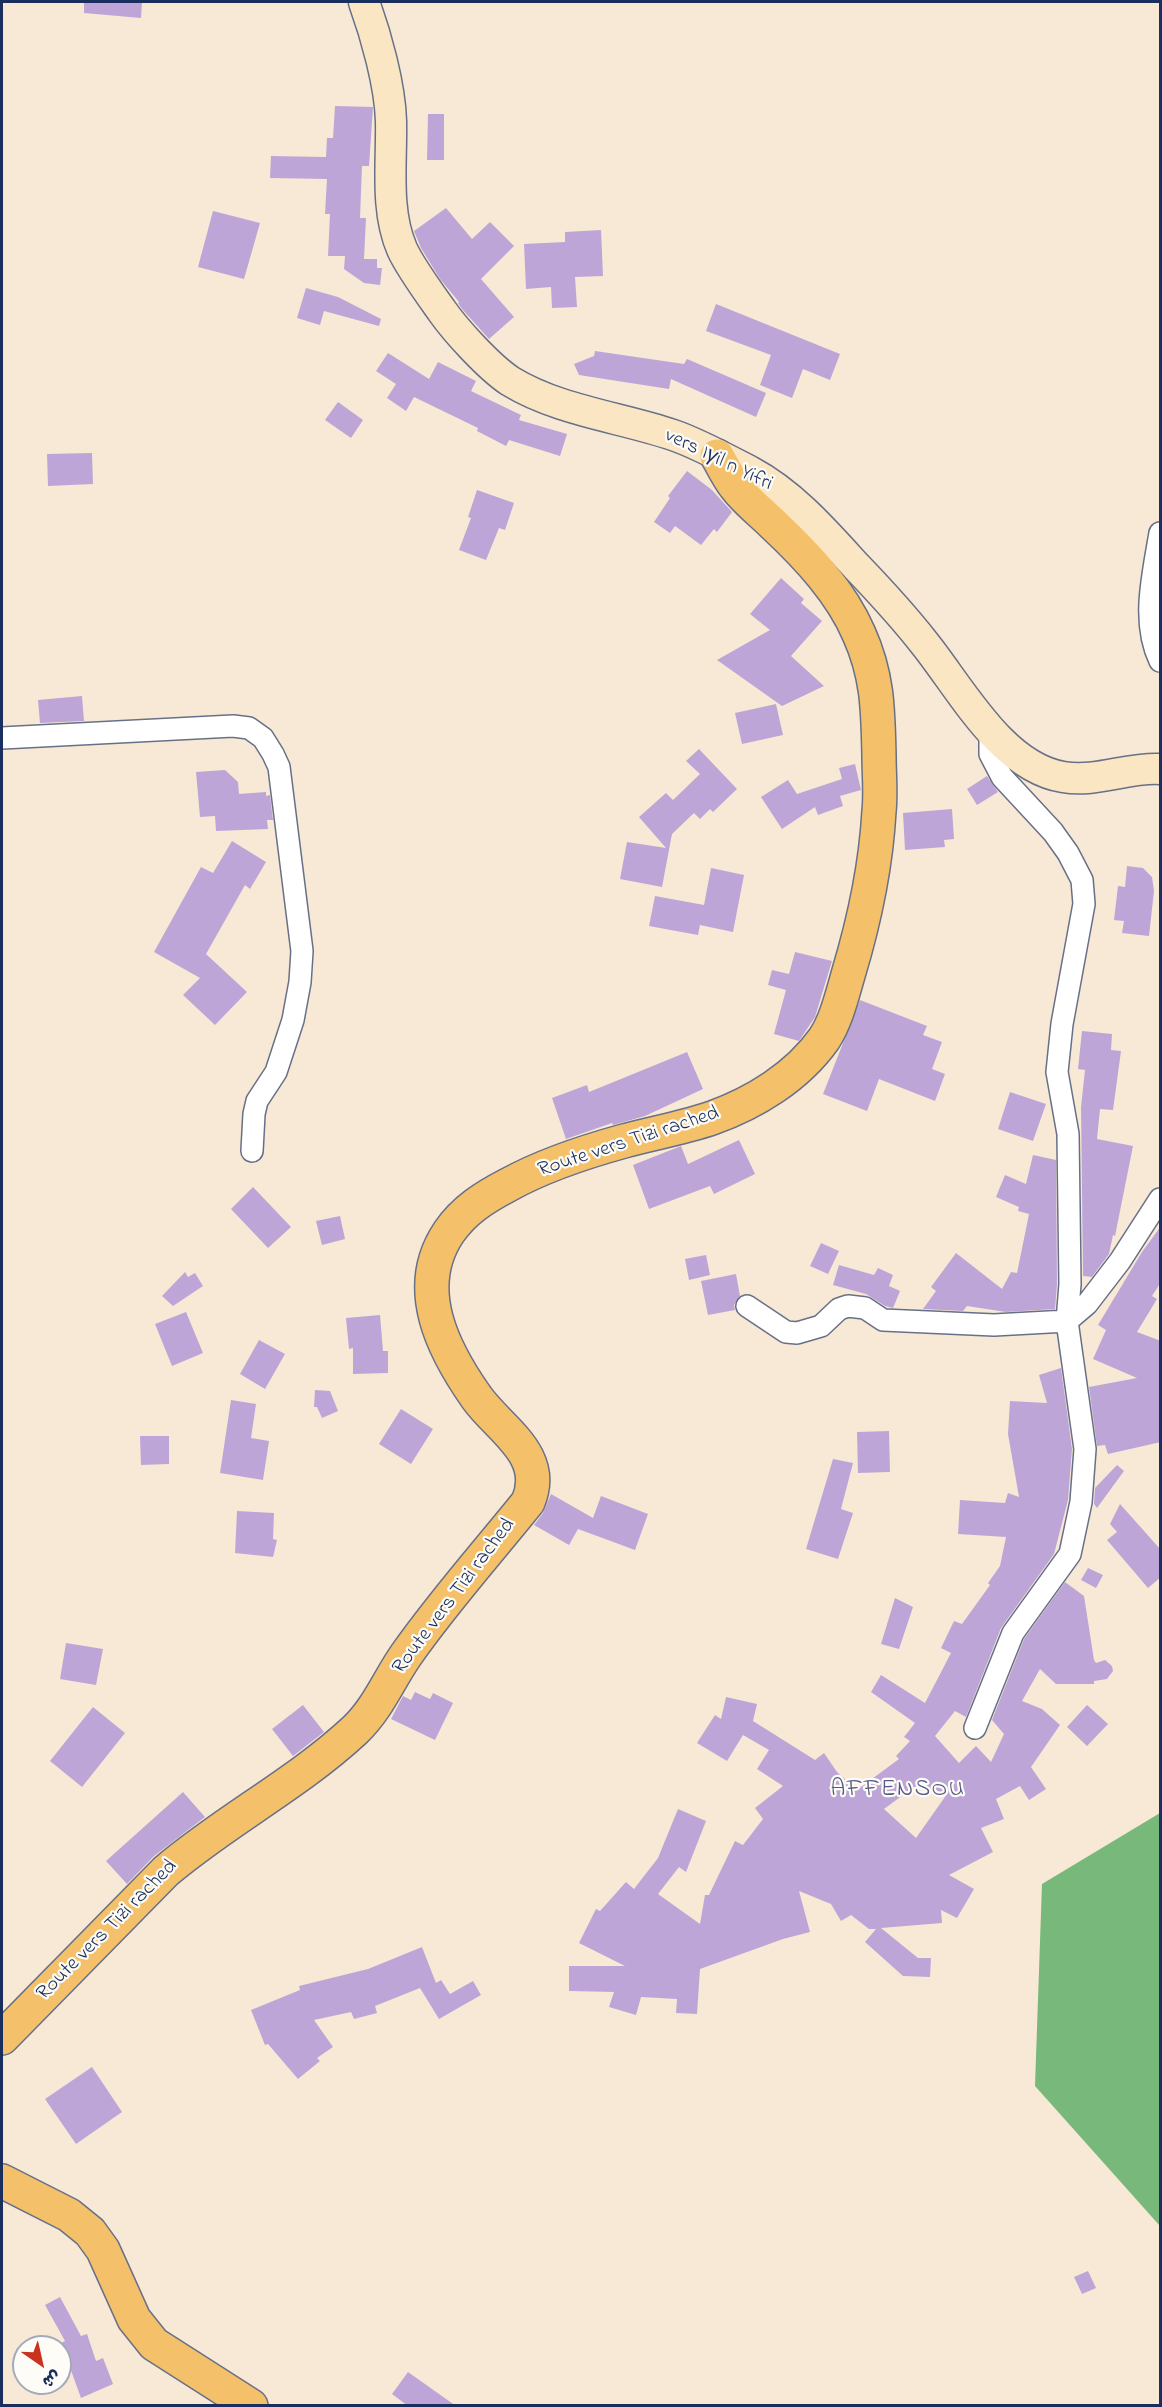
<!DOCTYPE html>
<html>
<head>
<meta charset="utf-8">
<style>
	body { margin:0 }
	#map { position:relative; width:1162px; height:2407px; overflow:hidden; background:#f7e9d5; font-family:"Indie Flower","Playpen Sans Arabic",sans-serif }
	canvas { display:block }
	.frame { position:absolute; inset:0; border:3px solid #1b2f5e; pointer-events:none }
	.north { position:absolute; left:12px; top:2335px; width:60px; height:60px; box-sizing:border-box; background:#fdfcf7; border:2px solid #a3aaba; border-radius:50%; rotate:146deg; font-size:16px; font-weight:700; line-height:24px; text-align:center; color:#1b2f5e }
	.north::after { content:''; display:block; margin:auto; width:21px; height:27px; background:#c8321e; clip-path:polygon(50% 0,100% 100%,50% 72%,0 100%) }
</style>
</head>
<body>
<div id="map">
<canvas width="1162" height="2407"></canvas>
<div class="frame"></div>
<div class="north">ش</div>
</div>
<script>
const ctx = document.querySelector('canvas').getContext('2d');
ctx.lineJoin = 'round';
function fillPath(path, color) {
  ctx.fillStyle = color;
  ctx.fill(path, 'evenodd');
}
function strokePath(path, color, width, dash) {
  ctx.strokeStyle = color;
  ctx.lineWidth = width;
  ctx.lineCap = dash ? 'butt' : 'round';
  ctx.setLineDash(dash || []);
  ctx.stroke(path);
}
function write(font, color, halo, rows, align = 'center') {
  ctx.font = font + ' "Indie Flower",sans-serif';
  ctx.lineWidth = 4.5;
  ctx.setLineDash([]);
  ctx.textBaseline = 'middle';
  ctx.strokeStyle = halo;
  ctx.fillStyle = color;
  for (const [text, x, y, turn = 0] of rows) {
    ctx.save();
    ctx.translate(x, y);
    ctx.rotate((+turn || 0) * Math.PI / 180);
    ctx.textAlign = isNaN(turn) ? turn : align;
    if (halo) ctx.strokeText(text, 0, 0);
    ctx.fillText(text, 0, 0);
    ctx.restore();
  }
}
fillPath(new Path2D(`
	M1160,1813V2226L1035,2086L1042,1884Z`), '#78b87a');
fillPath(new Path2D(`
	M84,2H142L141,18L84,13Z
	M335,106L373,107L369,166H362L360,218H366L364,259H377V268H382L380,285L364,283L344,269L345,256H328L330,214H325L327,179L270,178L271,156L326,157L327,138H333Z
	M428,114H444V160H427Z
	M446,208L472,239L490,222L514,246L481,279L514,317L489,339L462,309L458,303L459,302L440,279L421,248L414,231Z
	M213,211L260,223L244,279L198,267Z
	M601,230L603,276L575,277L577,307L552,308L551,287L526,289L524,244L565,242V232Z
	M306,288L338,297L381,319L379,326L324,311L320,325L297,318Z
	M716,304L840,354L830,380L803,369L792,398L760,385L771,355L706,331Z
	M595,351L684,364L687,359L766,393L756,417L671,379L669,389L579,375L574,364L594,356Z
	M388,353L429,379L438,362L476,381L471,391L521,415L519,420L567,434L560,456L509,440L506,446L477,431L478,428L414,397L406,411L387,398L396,384L376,371Z
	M338,402L363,420L351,438L325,420Z
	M92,453L93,484L48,486L47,454Z
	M687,471L712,490L732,512L717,532L714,529L701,545L675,526L670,533L654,522L670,498L668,496Z
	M477,490L514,503L505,530L499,528L486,560L459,550L471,518L468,517Z
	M781,578L804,599L801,603L822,621L791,656L824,686L782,706L717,660L770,630L750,614Z
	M82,696L84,721L40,723L38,700Z
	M776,704L783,735L742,744L735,713Z
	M699,749L737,789L713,812L710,809L700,819L694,813L672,834L662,887L620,879L627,842L666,848L639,817L666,793L673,800L700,774L686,761Z
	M855,764L861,790L840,796L843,806L818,815L815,807L782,829L761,797L788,780L797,794L842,779L839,768Z
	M225,770L238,782L239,794L266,792V796L270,795L273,820H267L268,829L216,831L215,816L200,817L196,772Z
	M987,776L998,792L977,805L967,789Z
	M952,809L954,839L944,840L945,847L905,850L903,813Z
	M232,841L266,862L250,889L245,885L206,954L247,992L215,1025L183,995L200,978L154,952L201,867L213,873Z
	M1127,866L1143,868L1152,877L1154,891L1149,936L1122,933L1124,921L1114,920L1118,886L1125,887Z
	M711,868L744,875L733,932L700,925L698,935L649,926L655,896L704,905Z
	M795,952L832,961L815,1017L799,1041L774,1034L786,990L768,985L772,970L789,974Z
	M860,1000L927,1026L923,1035L942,1042L932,1069L945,1074L935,1101L879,1079L867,1111L823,1094Z
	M1082,1031L1112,1034L1111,1050L1121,1051L1113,1110L1100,1109L1097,1139L1133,1146L1115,1236L1113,1235L1109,1254L1092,1277L1083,1276L1081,1107L1085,1070L1078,1069Z
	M687,1052L703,1089L645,1116L613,1125L612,1123L566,1139L552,1098L587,1085L589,1092Z
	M1010,1092L1046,1104L1033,1141L998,1129Z
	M739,1140L755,1174L714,1194L710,1186L649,1209L633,1165L681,1146L688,1164Z
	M1033,1155L1056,1160L1057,1284L1055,1309L1006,1312L967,1306L963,1311L923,1309L936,1291L931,1287L956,1253L1002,1289L1011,1272L1017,1273L1029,1214L1018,1211L1019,1207L996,1197L1005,1175L1026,1184Z
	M253,1187L291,1227L268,1248L231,1209Z
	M340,1216L345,1239L322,1245L316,1221Z
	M1161,1226V1282L1152,1296L1157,1299L1137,1332L1161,1341V1442L1108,1454L1105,1445L1097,1446L1089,1387L1137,1378L1093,1359L1106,1330L1098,1325L1142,1252Z
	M821,1243L839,1251L828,1274L810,1266Z
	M706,1255L710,1275L689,1280L685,1259Z
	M839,1265L874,1275L878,1268L893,1275L889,1286L900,1291L893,1308L885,1306L866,1294L833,1285Z
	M185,1272L188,1277L195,1273L203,1286L173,1306L162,1296Z
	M736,1274L740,1296L734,1305L735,1310L708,1315L701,1281Z
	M186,1312L203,1353L172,1366L155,1324Z
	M380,1315L383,1351H388V1373L353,1374V1348L349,1349L346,1318Z
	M259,1340L285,1354L265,1389L240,1374Z
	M1061,1368L1072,1449L1068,1500L1054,1554L1001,1628L966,1717L955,1711L935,1736L959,1763L976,1746L991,1762L1004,1734L992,1720L1024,1639L1065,1582L1084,1596L1094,1660L1096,1663L1105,1660L1112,1666L1113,1671L1107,1679L1094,1681V1684H1056L1040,1669L1022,1701L1042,1709L1060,1725L1031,1767L1046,1789L1029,1800L1020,1786L996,1799L1004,1819L981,1828L993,1852L949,1875L974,1889L957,1918L941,1910L942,1923L881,1928L918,1958H931L930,1977L903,1976L865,1942L876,1929H869L851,1915L841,1921L831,1904L799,1891L810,1932L783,1939L700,1969L697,2014L676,2013L677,1999L641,1997L636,2015L609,2007L614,1992L569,1991V1966H625L579,1943L596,1909L600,1911L626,1882L634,1889L658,1858L678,1809L706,1821L686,1872L679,1867L658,1894L700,1924L705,1895H709L735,1841L743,1845L763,1819L755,1808L783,1786L757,1769L769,1750L743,1735L727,1761L697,1743L715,1715L721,1719L726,1697L757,1704L753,1721L815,1760L824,1753L837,1772L857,1790L899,1759L896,1756L910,1741L904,1737L915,1723L871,1692L881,1675L925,1703L951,1653L941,1648L954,1621L962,1624L990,1585L988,1583L1000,1566L1006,1537L958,1534L960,1500L1005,1503L1008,1493L1019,1497L1008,1434L1010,1401L1047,1403L1039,1375ZM914,1787L947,1794L916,1838L884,1809Z
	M315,1390L330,1391L338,1411L322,1418L317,1407H314Z
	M231,1400L256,1404L251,1438L269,1441L263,1480L220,1473Z
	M401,1409L433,1429L411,1464L379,1444Z
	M889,1431L890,1472L858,1473L857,1432Z
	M140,1436H169V1464L141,1465Z
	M833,1459L853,1463L841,1509L853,1513L838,1559L806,1549Z
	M1117,1465L1124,1471L1097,1508L1094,1504L1095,1488Z
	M551,1494L593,1518L601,1496L648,1514L635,1550L578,1529L569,1545L534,1525L543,1513Z
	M1120,1504L1161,1550V1577L1148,1588L1107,1540L1117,1532L1110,1524Z
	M237,1511L274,1513L273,1539L277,1540L273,1557L235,1553Z
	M1088,1568L1103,1575L1096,1588L1081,1580Z
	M895,1598L913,1607L899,1649L881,1644Z
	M66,1643L103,1649L96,1685L60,1679Z
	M415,1692L430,1699L433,1693L453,1703L435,1740L391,1719L403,1696L411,1700Z
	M303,1705L324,1732L293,1756L272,1729Z
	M1087,1705L1108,1724L1087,1746L1067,1727Z
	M93,1707L125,1733L82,1787L50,1761Z
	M183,1792L205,1817L154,1856L127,1884L106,1861Z
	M422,1947L436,1983L441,1980L450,1994L473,1981L481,1995L439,2019L420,1988L375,2006L377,2013L354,2019L351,2012L314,2020L333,2047L317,2058L320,2061L298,2079L268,2044L265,2045L251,2010L300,1990L299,1986L368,1969Z
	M92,2067L122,2112L76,2144L45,2099Z
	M1088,2271L1096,2288L1082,2294L1074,2277Z
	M60,2297L81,2336L87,2334L96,2361L103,2358L113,2384L81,2398L61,2343L65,2341L45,2305Z
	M408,2372L456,2406H408L392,2394Z`), '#bea5d8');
const minor = new Path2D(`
	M1160,533C1153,575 1141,622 1160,661
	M2,738L233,726L249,728L263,738L273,754L279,767L302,951L300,982L293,1020L276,1072L257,1101L254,1114L252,1151
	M747,1306L786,1332L797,1333L821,1326L839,1309L848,1306L865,1308L883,1320L994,1325L1067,1321L1087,1304L1120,1261L1160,1199
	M975,1728L1013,1633L1070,1554L1081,1502L1085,1449L1067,1321L1070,1284L1068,1134L1057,1072L1062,1024L1084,904L1082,880L1068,853L1053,832L1002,777L990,754V730`);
const secondary = new Path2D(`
	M364,2C376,35 390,85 391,121C392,162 385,210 402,249C410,267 430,294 442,311C456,331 489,367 510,381C559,411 620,417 673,435C697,443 728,460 751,472C792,494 825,532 856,566C880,591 904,617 925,644C961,689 1002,767 1063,777C1096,783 1128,767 1160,769`);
const primary = new Path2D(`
	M2,2038L166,1871C226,1820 297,1784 355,1730C378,1708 388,1681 406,1655C443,1602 487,1553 528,1502C548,1455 500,1430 477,1398C443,1350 411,1288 449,1232C464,1210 485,1197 508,1185C544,1165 584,1152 624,1141C653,1133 683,1128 712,1118C754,1103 797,1077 824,1039C836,1021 842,996 848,975C864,922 876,867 879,811C881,793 879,774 879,756C878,711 878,676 859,634C841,592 807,556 774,525C761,512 745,500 735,486C728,477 723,466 717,456
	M2,2181L69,2215L90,2232L103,2250L134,2319L154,2344L251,2406`);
strokePath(minor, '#687088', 24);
strokePath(secondary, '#687088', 33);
strokePath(primary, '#687088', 36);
strokePath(minor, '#fff', 21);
strokePath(secondary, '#fbe6c3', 30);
strokePath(primary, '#f4c16a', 33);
write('21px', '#1b2f5e', '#fdfcf7', [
	["vers Iγil n Yifri",718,461,26],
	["Route vers Tizi rached",629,1143,-18],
	["Route vers Tizi rached",455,1597,-53],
	["Route vers Tizi rached",108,1931,-45]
]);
ctx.letterSpacing = '1.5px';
write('24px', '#545889', '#fdfcf7', [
	["AFFENSOU",898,1791]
]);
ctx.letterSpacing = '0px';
</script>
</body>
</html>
